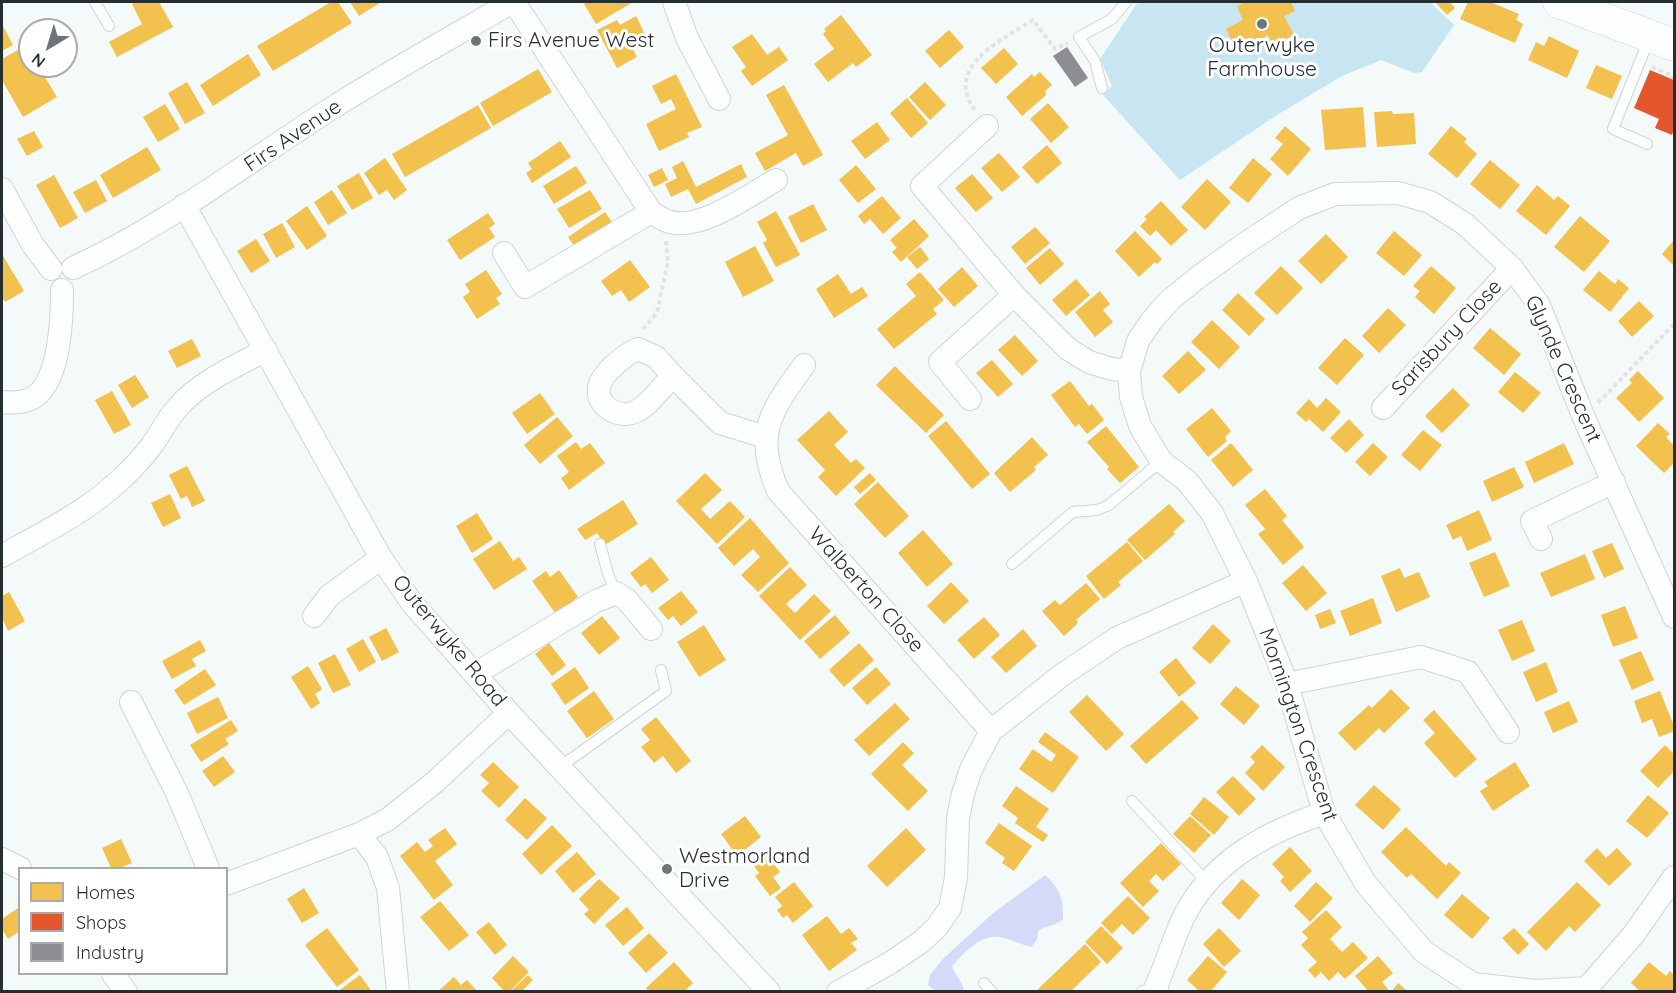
<!DOCTYPE html>
<html>
<head>
<meta charset="utf-8">
<style>
	body { margin:0 }
	#map { position:relative; width:1676px; height:993px; overflow:hidden; background:#f4f9fa; font-family:Quicksand,sans-serif }
	canvas { display:block }
	.frame { position:absolute; inset:0; border:3px solid #252e31; pointer-events:none }
	.legend { position:absolute; left:18px; top:867px; width:210px; height:108px; box-sizing:border-box; background:#fff; border:2px solid #a8abad; margin:0; padding:8px 10px; list-style:none; font-size:18px; color:#252e31 }
	.legend li { display:flex; align-items:center; gap:12px; height:30px }
	.legend b { width:30px; border:2px solid #a8abad }
	.north { position:absolute; left:18px; top:18px; width:60px; height:60px; box-sizing:border-box; background:#fff; border:2px solid #a8abad; border-radius:50%; rotate:218deg; font-size:16px; font-weight:700; line-height:24px; text-align:center; color:#252e31 }
	.north::after { content:''; display:block; margin:auto; width:21px; height:27px; background:#6d7577; clip-path:polygon(50% 0,100% 100%,50% 72%,0 100%) }
</style>
</head>
<body>
<div id="map">
<canvas width="1676" height="993"></canvas>
<div class="frame"></div>
<ul class="legend">
<li><b style="height:16px;background:#f2c14e"></b>Homes</li>
<li><b style="height:16px;background:#e4572e"></b>Shops</li>
<li><b style="height:16px;background:#8d8d92"></b>Industry</li>
</ul>
<div class="north">N</div>
</div>
<script>
const ctx = document.querySelector('canvas').getContext('2d');
ctx.lineJoin = 'round';
function fillPath(path, color) {
  ctx.fillStyle = color;
  ctx.fill(path, 'evenodd');
}
function strokePath(path, color, width, dash) {
  ctx.strokeStyle = color;
  ctx.lineWidth = width;
  ctx.lineCap = dash ? 'butt' : 'round';
  ctx.setLineDash(dash || []);
  ctx.stroke(path);
}
function write(font, color, halo, rows, align = 'center') {
  ctx.font = font + ' Quicksand,sans-serif';
  ctx.lineWidth = 6;
  ctx.setLineDash([]);
  ctx.textBaseline = 'middle';
  ctx.strokeStyle = halo;
  ctx.fillStyle = color;
  for (const [text, x, y, turn = 0] of rows) {
    ctx.save();
    ctx.translate(x, y);
    ctx.rotate((+turn || 0) * Math.PI / 180);
    ctx.textAlign = isNaN(turn) ? turn : align;
    if (halo) ctx.strokeText(text, 0, 0);
    ctx.fillText(text, 0, 0);
    ctx.restore();
  }
}
fillPath(new Path2D(`
	M1138,2H1430L1454,25L1422,72L1414,73L1381,60L1342,76L1277,115L1180,180L1103,95L1112,86L1100,59Z`), '#c7e6f1');
fillPath(new Path2D(`
	M1045,875C1060,888 1064,900 1063,919C1056,926 1046,925 1038,931L1037,940L1031,947C1020,944 1010,939 999,937C980,934 963,954 952,966C955,976 963,981 964,991H935L928,985L930,975L944,958L992,914Z`), '#d6daf9');
fillPath(new Path2D(`
	M136,2H159L173,27L117,57L109,42L142,24L132,4Z
	M331,2H338L352,23L273,71L257,46Z
	M350,2H381L359,16Z
	M587,2H633L596,24L584,4Z
	M1246,2H1291L1295,11L1284,16L1294,35L1273,45L1268,35L1237,51L1226,29L1243,20L1237,6Z
	M1435,2H1450L1455,8L1447,15Z
	M1468,2H1490L1519,14L1516,20L1523,24L1515,43L1460,19Z
	M841,15L872,55L856,67L853,63L828,82L814,64L834,49L823,34L826,31L824,29Z
	M636,16L647,38L631,46L637,57L617,68L597,30L617,20L620,25Z
	M2,24L13,45L2,51Z
	M949,30L964,47L940,68L925,51Z
	M752,34L767,55L779,47L788,60L752,86L741,71L746,67L732,47Z
	M1549,36L1579,51L1567,78L1528,60L1536,42L1544,46Z
	M23,47L30,59V66H34L40,77L43,74L57,97L23,117L2,80V59Z
	M1004,48L1018,64L996,84L981,68Z
	M248,54L261,75L213,106L200,85Z
	M1596,65L1622,76L1612,99L1586,88Z
	M538,69L552,92L493,126L480,103Z
	M1040,72L1052,85L1045,91L1046,95L1022,116L1006,97L1032,74L1034,77Z
	M676,74L702,127L687,133L689,137L659,151L646,124L676,109L671,99L661,104L652,86Z
	M187,82L205,113L185,124L168,93Z
	M925,82L946,105L930,120L909,97Z
	M784,85L823,155L803,166L796,153L765,171L755,153L788,135L766,95Z
	M907,98L928,123L911,138L890,113Z
	M1048,103L1069,127L1051,143L1030,119Z
	M165,104L180,129L158,142L143,117Z
	M478,105L491,128L405,177L392,154Z
	M1363,107L1366,147L1325,150L1321,110Z
	M1392,111L1393,114L1414,113L1416,144L1377,147L1374,112Z
	M877,122L890,140L865,159L851,141Z
	M1285,126L1311,149L1288,176L1270,159L1283,144L1275,138Z
	M1451,126L1467,139L1464,142L1477,154L1457,178L1428,154Z
	M34,131L43,147L27,156L17,139Z
	M560,141L571,157L532,183L526,173L532,169L528,163Z
	M1047,145L1062,163L1037,184L1022,167Z
	M147,147L161,170L113,198L100,175Z
	M999,153L1020,177L1002,192L981,168Z
	M385,158L407,190L394,200L387,190L379,195L364,173Z
	M1253,158L1272,174L1248,203L1229,188Z
	M1490,160L1520,185L1500,209L1470,184Z
	M683,161L696,187L741,164L747,177L696,204L688,189L671,197L665,184L677,178L672,167Z
	M856,165L876,189L858,203L839,180Z
	M576,166L587,183L554,204L543,186Z
	M662,168L668,180L654,187L648,175Z
	M359,173L373,198L352,210L337,186Z
	M972,174L993,198L976,212L955,188Z
	M54,175L78,218L60,228L36,185Z
	M1207,179L1231,202L1205,230L1181,207Z
	M96,180L107,201L85,213L73,192Z
	M1537,185L1554,200L1558,196L1570,206L1546,235L1516,211Z
	M332,190L347,213L328,225L314,202Z
	M590,190L602,209L569,228L557,209Z
	M882,196L901,218L883,234L870,219L864,224L858,216Z
	M1161,201L1188,230L1171,246L1156,230L1150,236L1140,226L1147,219L1144,217Z
	M813,204L827,230L801,243L788,217Z
	M307,206L327,236L307,250L286,221Z
	M776,211L800,255L776,267L763,243L767,240L757,222Z
	M605,212L614,225L577,250L568,237Z
	M488,213L495,224L489,228L495,237L460,260L447,240Z
	M1580,216L1610,241L1584,272L1554,247Z
	M914,219L929,236L901,262L892,252L897,248L890,240Z
	M282,223L295,247L276,258L263,234Z
	M1035,227L1050,243L1025,264L1011,247Z
	M1135,231L1162,259L1157,264L1155,262L1139,277L1115,251Z
	M1394,231L1422,255L1404,276L1376,253Z
	M1326,234L1348,257L1321,284L1298,261Z
	M256,239L270,261L251,273L237,251Z
	M1674,240V266L1662,254Z
	M755,246L774,281L743,297L725,262Z
	M920,247L929,259L917,269L907,257Z
	M1050,248L1064,264L1040,285L1026,268Z
	M2,254L24,291L5,302L2,297Z
	M630,260L650,287L629,302L621,290L612,296L601,281Z
	M1281,266L1303,288L1277,315L1254,293Z
	M1431,266L1456,288L1434,314L1415,297L1420,291L1413,286Z
	M962,267L978,286L954,307L938,289Z
	M486,270L502,294L496,298L500,304L477,319L463,297L470,292L465,284Z
	M1599,271L1615,284L1618,279L1629,288L1610,312L1583,290Z
	M920,272L944,300L933,309L937,314L894,349L877,329L916,296L906,284Z
	M838,274L851,294L862,287L868,296L834,318L816,289Z
	M1076,279L1090,295L1066,316L1052,300Z
	M1100,291L1110,304L1103,310L1113,322L1095,337L1075,312Z
	M1238,293L1265,319L1249,336L1222,310Z
	M1639,301L1654,316L1632,337L1618,321Z
	M1388,308L1406,325L1379,353L1362,336Z
	M1212,320L1240,347L1219,369L1191,342Z
	M1490,328L1521,354L1504,375L1473,348Z
	M1015,335L1038,361L1022,376L998,350Z
	M1345,338L1364,355L1337,385L1318,368Z
	M192,339L201,356L177,368L168,351Z
	M1188,351L1206,370L1179,394L1162,376Z
	M992,360L1013,384L998,397L976,373Z
	M895,366L944,415L926,433L876,385Z
	M1638,371L1664,398L1639,422L1616,398L1632,383L1629,380Z
	M1515,372L1541,393L1523,413L1498,392Z
	M135,375L149,397L132,408L118,385Z
	M1070,381L1089,406L1092,404L1104,420L1087,434L1079,424L1075,427L1051,395Z
	M1453,388L1470,405L1442,433L1425,416Z
	M112,391L131,425L114,434L95,400Z
	M540,393L555,414L527,434L512,413Z
	M1326,398L1341,412L1323,432L1309,419L1306,422L1296,413L1309,399L1317,408Z
	M1212,408L1231,431L1225,437L1227,441L1208,457L1186,429Z
	M829,411L848,432L834,445L851,463L856,459L865,468L836,496L818,477L825,470L797,440Z
	M557,417L573,436L540,464L524,445Z
	M1349,419L1364,435L1346,453L1330,438Z
	M946,421L990,474L972,489L928,436Z
	M1658,423L1670,434L1666,437L1674,446V463L1664,473L1636,446Z
	M1106,426L1139,467L1120,483L1107,469L1109,467L1087,442Z
	M1423,430L1442,445L1420,471L1401,455Z
	M1032,437L1048,455L1034,467L1036,470L1010,492L994,473Z
	M576,442L581,449L590,443L605,463L569,490L561,478L569,472L557,456Z
	M1231,443L1253,470L1233,487L1211,460Z
	M1373,443L1388,457L1370,476L1355,462Z
	M1564,443L1574,464L1534,483L1525,462Z
	M187,466L205,501L192,507L187,496L181,499L169,475Z
	M1514,467L1524,487L1492,502L1483,481Z
	M705,473L722,490L701,509L710,519L730,501L745,517L717,544L676,501Z
	M870,473L876,480L860,494L854,487Z
	M878,482L909,516L885,538L854,504Z
	M1265,489L1287,516L1282,520L1304,547L1283,565L1258,534L1265,529L1245,505Z
	M170,494L181,518L163,527L151,503Z
	M623,500L638,524L605,545L597,533L585,540L577,529Z
	M1169,504L1185,521L1173,532L1175,534L1145,560L1127,540Z
	M1479,510L1492,540L1467,551L1461,536L1453,540L1446,525Z
	M477,513L493,539L472,553L456,526Z
	M750,518L789,563L758,592L741,575L760,557L753,549L734,566L718,548Z
	M923,530L953,564L927,587L898,553Z
	M500,541L513,561L519,557L527,569L494,590L473,559Z
	M1127,542L1143,561L1118,582L1121,585L1104,599L1086,576Z
	M1612,543L1624,569L1604,578L1592,551Z
	M1495,552L1510,586L1484,597L1469,563Z
	M1585,554L1595,579L1551,597L1540,573Z
	M651,557L669,580L652,593L645,584L641,587L630,573Z
	M1303,565L1327,593L1306,611L1282,583Z
	M790,567L807,585L786,604L795,613L814,594L831,611L800,640L759,596Z
	M1400,568L1404,578L1419,572L1430,597L1396,612L1381,576Z
	M559,570L578,597L556,614L532,581L546,571L550,577Z
	M951,582L969,601L944,624L927,606Z
	M1086,583L1100,599L1076,620L1078,623L1064,636L1042,611L1055,600L1060,605Z
	M681,591L698,612L681,626L673,616L668,620L658,608Z
	M9,592L25,621L8,631L2,618V596Z
	M1373,598L1382,623L1350,636L1340,611Z
	M1625,606L1638,638L1613,647L1601,615Z
	M1330,609L1336,623L1320,629L1315,615Z
	M835,615L850,633L820,659L804,641Z
	M602,616L620,638L599,655L581,633Z
	M984,617L1000,635L974,659L957,640Z
	M1522,620L1535,651L1512,661L1498,630Z
	M1213,624L1231,641L1210,664L1192,648Z
	M704,625L726,660L699,677L677,642Z
	M386,628L399,652L382,661L369,637Z
	M1023,629L1037,646L1006,673L991,657Z
	M363,639L376,662L359,672L346,649Z
	M200,640L206,651L192,659L196,666L172,679L162,661Z
	M549,643L566,665L552,676L535,654Z
	M859,643L874,660L844,687L829,670Z
	M1641,651L1654,680L1632,690L1619,660Z
	M335,654L351,685L333,693L318,663Z
	M1176,658L1196,683L1179,697L1159,672Z
	M1546,662L1558,692L1536,702L1523,672Z
	M308,666L322,689L315,694L320,703L311,709L291,677Z
	M575,667L589,688L565,705L551,684Z
	M876,667L891,684L867,705L852,688Z
	M205,669L216,685L184,705L174,690Z
	M1236,686L1260,706L1244,725L1220,704Z
	M1391,689L1410,708L1384,733L1379,728L1355,751L1338,733L1369,705L1372,708Z
	M594,691L614,719L587,738L567,711Z
	M1660,691L1674,726V731L1659,737L1652,719L1642,723L1634,701Z
	M1087,695L1124,734L1106,751L1069,712Z
	M218,697L228,718L197,734L187,713Z
	M1182,700L1199,718L1146,764L1130,746Z
	M1569,701L1578,722L1553,733L1544,712Z
	M895,703L910,719L869,756L854,740Z
	M1434,710L1477,759L1455,778L1424,743L1435,733L1423,720Z
	M656,717L691,761L676,773L663,756L654,763L641,747L650,740L641,729Z
	M231,720L238,731L225,739L229,744L201,762L190,745Z
	M1045,732L1079,757L1053,793L1019,769L1033,749L1051,762L1056,755L1038,742Z
	M903,742L914,753L902,765L928,791L908,811L871,774Z
	M1262,745L1285,767L1263,791L1245,773L1255,762L1250,757Z
	M1665,745L1674,754V771L1658,788L1640,771Z
	M223,756L235,772L214,787L202,771Z
	M493,762L519,787L499,808L481,791L489,783L480,775Z
	M1515,762L1530,786L1493,811L1480,791L1488,786L1484,782Z
	M1233,776L1256,799L1239,816L1216,792Z
	M1374,785L1401,809L1383,830L1355,805Z
	M1016,786L1049,809L1036,827L1048,835L1043,842L1015,823L1018,818L1002,806Z
	M1648,795L1669,813L1647,838L1626,821Z
	M1204,797L1229,817L1214,835L1190,814Z
	M525,798L547,818L527,840L505,820Z
	M745,816L761,837L737,856L721,834Z
	M1190,816L1211,835L1194,853L1173,834Z
	M999,823L1032,846L1014,871L1002,863L1005,858L985,843Z
	M552,825L572,846L541,875L522,854Z
	M1406,827L1446,866L1449,862L1461,873L1437,899L1411,874L1407,878L1381,852Z
	M445,828L457,844L435,861L453,885L434,900L400,856L417,842L425,852L433,846L428,840Z
	M906,828L926,850L887,887L867,866Z
	M121,839L132,863L120,868H111L102,848Z
	M1161,843L1181,864L1163,881L1156,874L1149,881L1159,891L1143,907L1120,883Z
	M1290,847L1312,871L1290,892L1280,881L1284,877L1272,864Z
	M1597,848L1606,858L1617,848L1632,864L1609,886L1584,861Z
	M577,852L596,874L573,893L555,871Z
	M765,852L780,872L773,877L781,888L770,896L755,876L759,873L751,862Z
	M599,879L620,898L594,924L584,914L589,910L579,899Z
	M1242,879L1260,895L1239,920L1221,903Z
	M794,882L813,906L793,923L787,915L783,918L777,910L782,906L775,897Z
	M1316,882L1333,898L1310,922L1294,906Z
	M1577,882L1601,905L1575,932L1569,926L1546,951L1527,932Z
	M304,888L319,913L302,923L287,899Z
	M1462,894L1490,918L1472,939L1444,915Z
	M1128,896L1150,918L1133,935L1122,924L1112,934L1101,923Z
	M440,901L469,935L449,951L420,917Z
	M627,907L644,928L623,946L605,925Z
	M18,908L20,931L8,939L2,929V919Z
	M1326,910L1342,927L1330,939L1342,952L1353,942L1368,958L1345,979L1338,972L1329,981L1321,972L1315,978L1308,970L1317,962L1301,945L1308,938L1302,932Z
	M827,916L841,934L849,928L858,939L851,943L857,950L829,971L802,935Z
	M489,922L507,945L495,955L476,932Z
	M1101,926L1123,948L1107,964L1085,942Z
	M327,928L359,970L337,987L305,945Z
	M1219,928L1241,951L1224,967L1203,944Z
	M1514,928L1529,944L1518,955L1502,938Z
	M649,933L668,953L646,973L628,953Z
	M1085,944L1101,962L1070,992H1035Z
	M513,956L529,972L509,992H505L492,978Z
	M1208,956L1227,972L1210,992H1200L1187,980Z
	M1378,956L1393,973L1382,982L1388,989L1385,992H1369L1355,976Z
	M674,962L693,983L684,992H649L646,988Z
	M1649,962L1666,976L1670,971L1674,975V988L1671,992H1641L1631,983Z
	M360,975L372,992H337Z
	M528,975L533,980L521,992H510Z
	M454,977L461,985L467,980L478,992H437Z
	M1398,983L1408,992H1391Z`), '#f2c14e');
fillPath(new Path2D(`
	M1650,70L1674,80V129L1672,135L1655,128L1659,119L1634,108Z`), '#e4572e');
fillPath(new Path2D(`
	M1067,47L1088,78L1075,87L1053,56Z`), '#8d8d92');
const lane = new Path2D(`
	M95,2L109,26
	M1102,88L1095,61L1079,37L1112,19L1126,2
	M1647,144L1613,129L1649,39
	M600,544L608,574L616,593
	M1012,564L1073,512L1097,510L1109,505L1161,461
	M560,767L666,691L661,670
	M1132,801L1206,881
	M984,983L992,992
	M1141,992L1156,986`);
const street = new Path2D(`
	M514,2L651,212C656,215 662,219 667,221C698,233 749,195 776,180
	M674,2L687,38L719,99
	M987,126L922,186L1014,295L1068,349L1089,362L1112,369L1129,371
	M2,189L33,245L51,269
	M184,205L381,558L412,603L509,713L769,992
	M504,253L525,287L651,212
	M73,268C165,226 246,163 332,108C391,71 452,37 512,2
	M638,349L656,357L673,376C661,387 650,405 635,412C620,419 596,407 599,388C600,374 626,354 638,349Z
	M804,365C770,412 754,433 778,491L991,731
	M673,376L720,423L766,437
	M970,399L940,362L1014,295
	M2,402C12,403 25,403 34,397C60,381 62,318 62,290
	M1383,408L1512,268
	M1541,539L1532,521L1614,482
	M2,556C42,533 87,512 121,479C132,469 143,457 152,445C161,433 167,419 178,407C201,381 236,366 266,350
	M314,616L329,596L381,558
	M475,674L596,601L616,593L626,599L651,629
	M1287,684L1421,657L1468,672L1508,732
	M131,702L177,793L208,868
	M359,834L377,857L388,888L398,992
	M2,859L20,868
	M226,884L359,834L387,820L435,782L509,713
	M113,974L126,992
	M1587,988L1536,991L1473,984L1424,952L1366,884L1324,813L1287,684L1246,581L1212,513L1187,481L1161,461L1140,426L1131,397L1129,371L1138,341L1152,320L1171,299L1201,275L1240,247L1299,208L1335,194L1398,193L1430,202L1465,224L1512,268L1539,305L1584,418L1674,617
	M1587,988L1634,934L1674,877
	M838,992L890,963L921,942L937,927L950,908L956,878L958,818L963,794L971,769L991,731L1062,675L1117,638L1246,581
	M1158,992L1156,986C1168,961 1174,933 1188,909C1217,858 1270,831 1324,813`);
const secondary = new Path2D(`
	M1559,2L1674,45`);
strokePath(lane, '#cfd5d7', 12);
strokePath(street, '#cfd5d7', 24);
strokePath(secondary, '#cfd5d7', 33);
strokePath(new Path2D(`
	M1652,67L1673,76L1672,79
	M975,110C942,67 1004,39 1033,20L1055,49L1068,43
	M643,329L657,313L668,261L666,241
	M1598,403L1674,324`), '#e2e4e4', 4, [4.5, 3]);
strokePath(lane, '#fdfefe', 10);
strokePath(street, '#fdfefe', 22);
strokePath(secondary, '#fdfefe', 32);
for (const [x, y, r, color] of [
	[1262,24,6,"#6d7577"],
	[476,41,6,"#6d7577"],
	[667,869,6,"#6d7577"]
]) {
  const dot = new Path2D();
  dot.arc(x, y, r, 0, 2 * Math.PI);
  ctx.fillStyle = color;
  ctx.fill(dot);
  strokePath(dot, '#fff', 2);
}
write('21px', '#252e31', '#fff', [
	["Firs Avenue West",488,41],
	["Outerwyke",1262,46,"center"],
	["Farmhouse",1262,70,"center"],
	["Westmorland",679,857],
	["Drive",679,881]
], 'left');
write('21px', '#252e31', '#fff', [
	["Firs Avenue",293,136,-34],
	["Sarisbury Close",1447,338,-47],
	["Glynde Crescent",1563,369,66],
	["Walberton Close",866,590,48],
	["Outerwyke Road",449,641,50],
	["Mornington Crescent",1298,725,71]
]);
</script>
</body>
</html>
